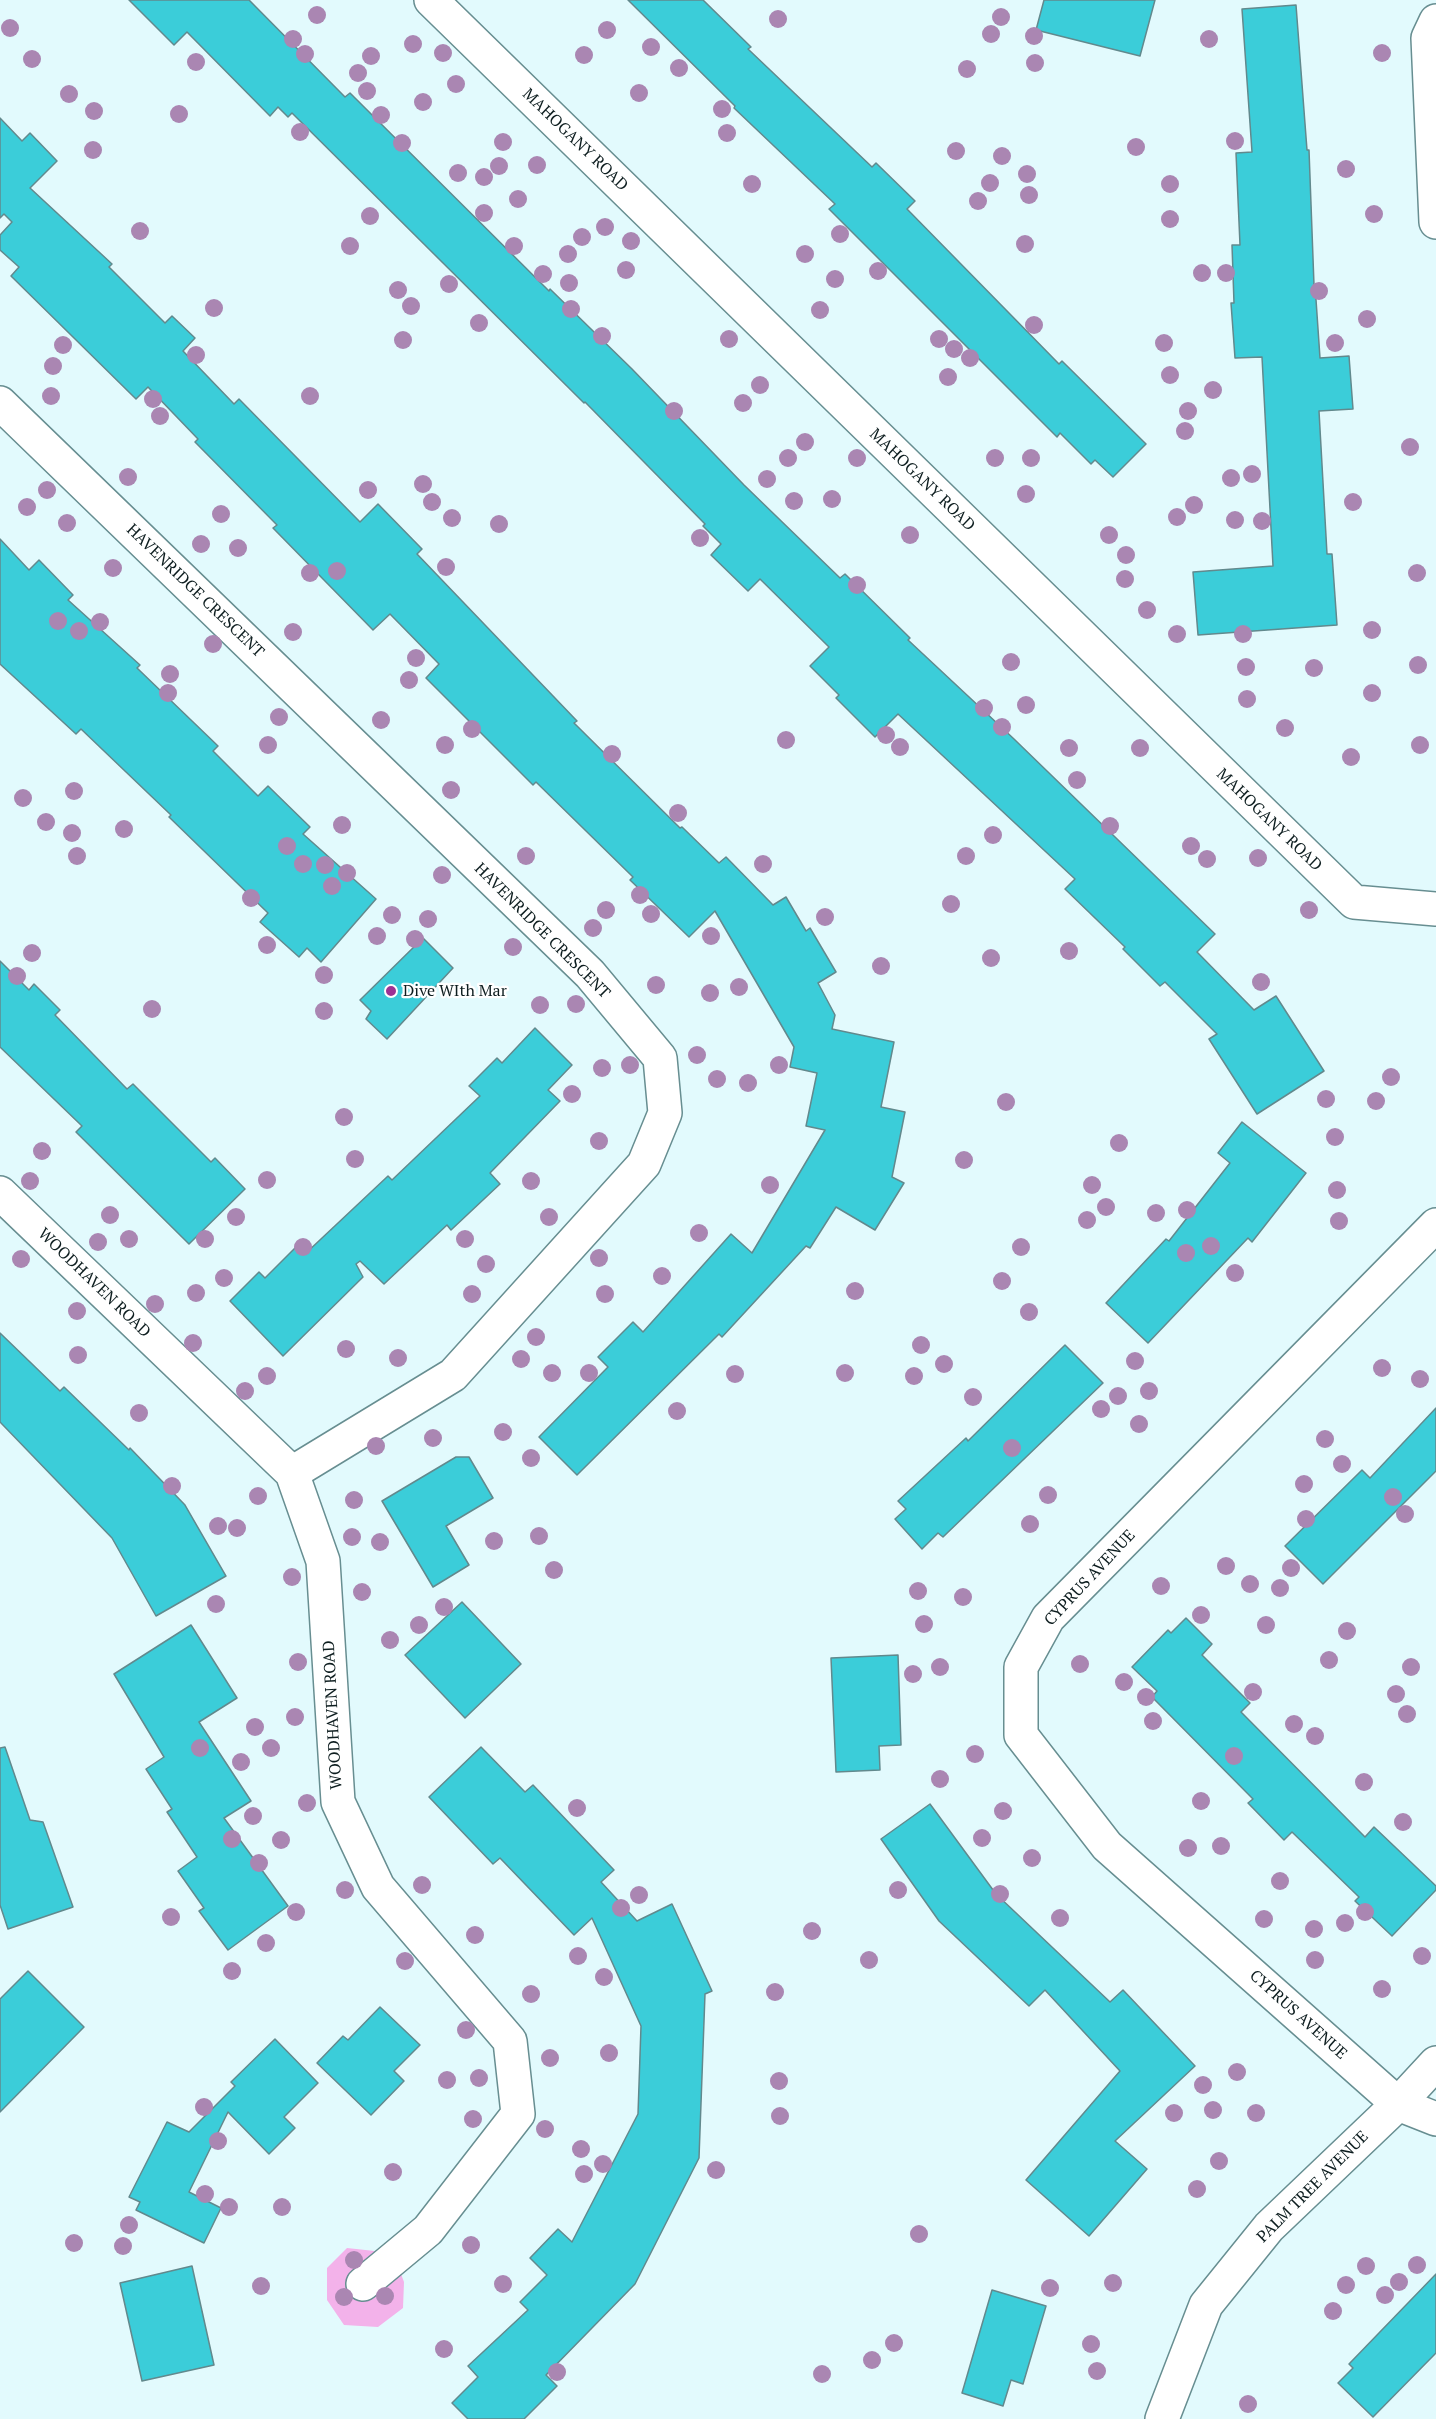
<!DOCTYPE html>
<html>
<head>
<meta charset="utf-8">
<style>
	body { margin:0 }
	canvas { display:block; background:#e2fafd }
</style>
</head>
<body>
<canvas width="1436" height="2419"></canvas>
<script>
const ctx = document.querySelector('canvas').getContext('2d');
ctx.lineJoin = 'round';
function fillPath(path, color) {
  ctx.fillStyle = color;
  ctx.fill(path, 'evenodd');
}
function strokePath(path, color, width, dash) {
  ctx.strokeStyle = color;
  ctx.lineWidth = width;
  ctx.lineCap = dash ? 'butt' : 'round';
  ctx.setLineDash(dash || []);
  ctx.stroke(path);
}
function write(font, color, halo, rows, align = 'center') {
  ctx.font = font + ' "PT Serif",serif';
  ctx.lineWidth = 4.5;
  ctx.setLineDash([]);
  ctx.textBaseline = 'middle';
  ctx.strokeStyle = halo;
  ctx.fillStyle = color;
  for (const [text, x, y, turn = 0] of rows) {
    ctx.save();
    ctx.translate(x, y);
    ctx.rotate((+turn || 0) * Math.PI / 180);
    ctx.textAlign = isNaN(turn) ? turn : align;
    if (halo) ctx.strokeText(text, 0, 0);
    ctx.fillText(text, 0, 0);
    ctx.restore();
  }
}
fillPath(new Path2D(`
	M347,2248L393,2253L404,2282L403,2308L378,2327L344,2325L327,2300V2268Z`), '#f3b2ea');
const building = new Path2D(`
	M129,0H249L345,97L350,93L549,291L550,289L632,369L744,485L840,578L845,574L910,638L908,640L1014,739L1215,934L1197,952L1254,1010L1276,996L1324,1071L1257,1114L1209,1039L1217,1034L1165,982L1160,986L1123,949L1125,947L1065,889L1075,879L898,714L875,737L836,698L839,695L810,666L829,647L760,579L748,591L711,555L721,544L703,526L705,524L585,402L584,403L292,113L288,117L278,107L270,116L187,32L174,45Z
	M628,0H703L751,47L748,49L872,167L876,163L915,201L907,209L1059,364L1062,361L1146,444L1113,477L1095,460L1091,464L1060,433L1057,437L829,209L835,204L734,108L735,106Z
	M1044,0H1155L1140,56L1036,30Z
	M1296,5L1307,150H1309L1314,285H1315L1320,358L1349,356L1353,409L1319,411L1327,554H1332L1337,625L1198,635L1193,572L1273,566L1262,357L1235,358L1231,303H1234L1232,245H1240L1236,153L1252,152L1242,9Z
	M0,118L22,141L30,133L57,161L30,188L112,264L109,267L165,323L172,316L195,338L183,351L234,404L239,399L360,522L378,504L422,549L417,554L577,721L574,723L680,828L682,827L719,863L726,857L773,905L786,897L806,931L810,928L836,972L818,983L835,1015L832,1029L894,1042L881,1107L905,1112L892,1177L904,1183L875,1230L836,1207L810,1248L806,1246L722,1337L719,1334L577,1475L539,1437L608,1367L598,1357L633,1322L643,1332L731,1234L752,1253L825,1130L806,1126L817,1073L790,1067L794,1047L715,911L689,937L630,880L633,877L536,782L533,785L426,678L439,664L390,614L373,630L273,528L277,525L195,442L198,439L148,387L136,399L11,276L19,267L0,250V235L12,222L4,214L0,218Z
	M0,539L29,570L39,560L73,595L68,600L140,665L137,668L218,746L213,751L258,796L268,786L310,827L303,834L376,899L321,962L307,948L299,957L260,922L268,913L169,817L171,815L81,729L76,734L0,664Z
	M423,938L453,968L387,1039L366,1019L371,1011L360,1000Z
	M0,961L29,990L34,984L60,1010L55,1015L127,1089L133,1084L211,1162L215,1158L245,1189L189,1244L76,1132L82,1126L0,1047Z
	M535,1028L572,1065L548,1090L560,1101L490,1173L500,1184L451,1230L447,1225L384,1284L360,1261L356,1264L363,1277L283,1356L230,1301L259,1272L265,1278L297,1246L305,1254L388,1176L392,1180L480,1096L469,1086L497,1058L502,1063Z
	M1242,1122L1306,1173L1252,1242L1248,1238L1148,1343L1106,1303L1166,1239L1169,1241L1230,1163L1218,1153Z
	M0,1333L60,1391L64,1387L129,1450L130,1448L185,1505L226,1576L156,1616L112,1538L0,1422Z
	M1065,1345L1103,1383L943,1537L938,1533L922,1549L895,1519L906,1509L898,1501L966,1438L968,1441Z
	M1436,1408V1471L1323,1584L1285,1546L1362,1470L1370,1478Z
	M456,1457H469L493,1498L446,1526L469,1565L433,1587L382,1501Z
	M462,1602L521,1664L465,1718L405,1655Z
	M1186,1618L1212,1644L1202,1655L1250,1703L1241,1712L1365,1837L1374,1827L1436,1886V1890L1392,1936L1355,1901L1359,1897L1292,1832L1284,1840L1248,1803L1253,1799L1152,1697L1157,1691L1132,1667L1168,1630L1171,1633Z
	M191,1625L237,1698L199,1722L251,1801L224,1818L288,1906L228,1950L199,1911L204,1908L178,1871L197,1857L167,1812L172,1809L146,1769L164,1757L114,1674Z
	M898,1655L901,1745L879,1746L880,1770L836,1772L831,1658Z
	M5,1747L30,1820L43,1822L73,1907L8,1929L0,1905V1748Z
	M481,1747L525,1792L533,1785L614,1870L601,1882L637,1921L672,1904L712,1991L705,1994L699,2158L635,2284L546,2375L557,2386L524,2419H468L452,2403L478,2377L468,2366L528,2310L520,2302L547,2275L530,2258L558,2229L572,2242L638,2114L641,2026L592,1918L574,1935L500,1858L493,1864L429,1797Z
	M930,1804L996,1894L1110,2002L1123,1990L1195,2066L1115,2141L1147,2169L1089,2236L1026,2180L1120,2071L1045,1990L1029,2006L939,1921L881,1839Z
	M28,1971L84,2027L0,2112V1999Z
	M380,2007L420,2045L394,2071L404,2081L371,2115L317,2063L343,2036L348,2040Z
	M275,2039L318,2083L284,2117L295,2128L269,2154L228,2112L189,2192L221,2208L204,2243L136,2210L140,2202L129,2197L167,2122L189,2132L235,2086L231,2082Z
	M192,2266L214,2365L142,2381L120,2283Z
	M1436,2274V2353L1373,2417L1338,2383L1353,2368L1349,2364Z
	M992,2290L1046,2306L1023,2384L1011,2380L1003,2406L962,2393Z`);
fillPath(building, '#3bcdd9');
strokePath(building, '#62898d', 1.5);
const minor = new Path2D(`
	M431,0L1354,902L1436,909
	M1436,21L1428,38L1436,222
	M0,403L590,974L660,1058L665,1113L644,1164L453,1375L292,1473
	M0,1193L292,1473L323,1561L338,1802L378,1887L510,2041L518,2114L428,2230L363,2284
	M1436,1225L1048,1618L1021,1667V1735L1107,1846L1398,2104L1436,2119
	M1162,2419L1206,2305L1269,2227L1398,2104L1436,2063`);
strokePath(minor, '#678e91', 36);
strokePath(minor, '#fff', 33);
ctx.fillStyle = '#aa86b2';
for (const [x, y] of [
	[317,15],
	[1001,17],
	[778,19],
	[10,28],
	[607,30],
	[991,34],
	[1034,36],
	[293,39],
	[1209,39],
	[413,44],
	[651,47],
	[443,53],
	[1382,53],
	[305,54],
	[584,55],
	[371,56],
	[32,59],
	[196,62],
	[1035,63],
	[679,68],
	[967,69],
	[358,73],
	[456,84],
	[367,91],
	[639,93],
	[69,94],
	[423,102],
	[722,109],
	[94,111],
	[179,114],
	[381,115],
	[300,132],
	[727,133],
	[1235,141],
	[503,142],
	[402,143],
	[1136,147],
	[93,150],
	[956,151],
	[1002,156],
	[537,165],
	[499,166],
	[1346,169],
	[458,173],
	[1027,174],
	[484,177],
	[990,183],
	[752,184],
	[1170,184],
	[1029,195],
	[518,199],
	[978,201],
	[484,213],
	[1374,214],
	[370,216],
	[1170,219],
	[605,227],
	[140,231],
	[840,234],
	[582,237],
	[631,241],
	[1025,244],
	[350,246],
	[514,246],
	[568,254],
	[805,254],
	[626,270],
	[878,271],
	[1202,273],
	[1226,273],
	[543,274],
	[835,279],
	[569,283],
	[449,284],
	[398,290],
	[1319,291],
	[411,306],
	[214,308],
	[571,309],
	[820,310],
	[1367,319],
	[479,323],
	[1034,325],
	[602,336],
	[729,339],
	[939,339],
	[403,340],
	[1164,343],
	[1335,343],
	[63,345],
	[954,349],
	[196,355],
	[970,358],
	[53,366],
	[1170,375],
	[948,377],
	[760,385],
	[1213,390],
	[51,396],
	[310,396],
	[153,399],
	[743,403],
	[674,411],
	[1188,411],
	[160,416],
	[1185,431],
	[805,442],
	[1410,447],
	[788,458],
	[857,458],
	[995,458],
	[1031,458],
	[1252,474],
	[128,477],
	[1231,478],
	[767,479],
	[423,484],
	[47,490],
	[368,490],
	[1026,494],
	[832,499],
	[794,501],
	[432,502],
	[1353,502],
	[1194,505],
	[27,507],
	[221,514],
	[1177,517],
	[452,518],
	[1235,520],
	[1262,521],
	[67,523],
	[499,524],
	[910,535],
	[1109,535],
	[700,538],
	[201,544],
	[238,548],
	[1126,555],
	[446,567],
	[113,568],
	[337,571],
	[310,573],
	[1417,573],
	[1125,579],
	[857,585],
	[1147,610],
	[58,621],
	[100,622],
	[1372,630],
	[79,631],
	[293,632],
	[1177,634],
	[1243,634],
	[213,644],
	[416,658],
	[1011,662],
	[1418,665],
	[1246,667],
	[1314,668],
	[170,674],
	[409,680],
	[168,693],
	[1372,693],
	[1247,699],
	[1026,705],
	[984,708],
	[279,717],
	[381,720],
	[1002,727],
	[1285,728],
	[472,729],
	[886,735],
	[786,740],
	[268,745],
	[445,745],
	[1420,745],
	[900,747],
	[1069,748],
	[1140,748],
	[612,754],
	[1351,757],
	[1077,780],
	[451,790],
	[74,791],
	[23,798],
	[678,813],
	[46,822],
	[342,825],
	[1110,826],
	[124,829],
	[72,833],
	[993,835],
	[287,846],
	[1191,846],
	[77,856],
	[526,856],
	[966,856],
	[1258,858],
	[1207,859],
	[303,864],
	[763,864],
	[325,865],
	[347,873],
	[442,875],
	[332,886],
	[640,895],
	[251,898],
	[951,904],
	[606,910],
	[1309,910],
	[651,914],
	[392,915],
	[825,917],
	[428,919],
	[593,928],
	[377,936],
	[711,936],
	[415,939],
	[267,945],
	[513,947],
	[1069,951],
	[32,953],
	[991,958],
	[881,966],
	[324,975],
	[17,976],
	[1261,982],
	[656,985],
	[739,987],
	[710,993],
	[576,1004],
	[540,1005],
	[152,1009],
	[324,1011],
	[697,1055],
	[630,1065],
	[779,1065],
	[602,1068],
	[1391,1077],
	[717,1079],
	[748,1083],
	[572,1094],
	[1326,1099],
	[1376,1101],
	[1006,1102],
	[344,1117],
	[1335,1137],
	[599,1141],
	[1119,1143],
	[42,1151],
	[355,1159],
	[964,1160],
	[267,1180],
	[30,1181],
	[531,1181],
	[770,1185],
	[1092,1185],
	[1337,1190],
	[1106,1207],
	[1187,1210],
	[1156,1213],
	[110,1215],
	[236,1217],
	[549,1217],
	[1087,1220],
	[1339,1221],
	[699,1233],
	[129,1239],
	[205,1239],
	[465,1239],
	[98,1242],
	[1211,1246],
	[303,1247],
	[1021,1247],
	[1186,1253],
	[599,1258],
	[21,1259],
	[486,1264],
	[1235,1273],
	[662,1276],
	[224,1278],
	[1002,1281],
	[855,1291],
	[196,1293],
	[472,1294],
	[605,1294],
	[155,1304],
	[77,1311],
	[1029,1312],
	[536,1337],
	[193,1343],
	[921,1345],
	[346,1349],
	[78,1355],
	[398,1358],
	[521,1359],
	[1135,1361],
	[944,1364],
	[1382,1368],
	[552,1373],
	[589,1373],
	[845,1373],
	[735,1374],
	[267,1376],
	[914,1376],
	[1420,1379],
	[245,1391],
	[1149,1391],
	[1118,1396],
	[973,1397],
	[1101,1409],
	[677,1411],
	[139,1413],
	[1139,1424],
	[503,1432],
	[433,1438],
	[1325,1439],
	[376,1446],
	[1012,1448],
	[531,1458],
	[1342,1464],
	[1304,1484],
	[172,1486],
	[1048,1495],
	[258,1496],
	[1393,1497],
	[354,1500],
	[1405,1514],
	[1306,1519],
	[1030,1524],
	[218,1526],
	[237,1528],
	[539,1536],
	[352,1537],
	[494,1541],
	[380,1542],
	[1226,1566],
	[1291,1568],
	[554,1570],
	[292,1577],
	[1250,1584],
	[1161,1586],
	[1280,1588],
	[918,1591],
	[362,1592],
	[963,1597],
	[216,1604],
	[444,1607],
	[1201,1615],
	[924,1624],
	[419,1625],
	[1266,1625],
	[1347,1631],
	[390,1640],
	[1329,1660],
	[298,1662],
	[1080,1664],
	[940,1667],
	[1411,1667],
	[913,1674],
	[1124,1682],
	[1253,1692],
	[1396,1694],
	[1146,1697],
	[1407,1714],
	[295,1717],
	[1153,1721],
	[1294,1724],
	[255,1727],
	[1315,1736],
	[200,1748],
	[271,1748],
	[975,1754],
	[1234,1756],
	[241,1762],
	[940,1779],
	[1364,1782],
	[1201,1801],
	[307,1803],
	[577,1808],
	[1003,1811],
	[253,1816],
	[1403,1822],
	[982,1838],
	[232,1839],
	[281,1840],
	[1221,1846],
	[1188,1848],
	[1032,1858],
	[259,1863],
	[1280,1881],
	[422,1885],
	[345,1890],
	[898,1890],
	[1000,1894],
	[639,1895],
	[621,1908],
	[296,1912],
	[1365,1912],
	[171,1917],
	[1060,1918],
	[1264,1919],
	[1345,1923],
	[1314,1929],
	[812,1931],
	[475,1935],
	[266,1943],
	[578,1956],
	[1422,1956],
	[869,1960],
	[1315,1960],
	[405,1961],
	[232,1971],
	[604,1977],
	[1382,1989],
	[775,1992],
	[531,1994],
	[466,2030],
	[609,2053],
	[550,2058],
	[1237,2072],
	[479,2078],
	[447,2080],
	[779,2081],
	[1203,2085],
	[204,2107],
	[1213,2110],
	[1174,2113],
	[1256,2113],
	[780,2116],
	[473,2119],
	[545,2129],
	[218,2141],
	[581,2149],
	[1219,2161],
	[603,2164],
	[716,2170],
	[393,2172],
	[584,2174],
	[1197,2189],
	[205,2194],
	[229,2207],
	[282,2207],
	[129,2225],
	[919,2234],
	[74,2243],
	[471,2245],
	[123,2246],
	[354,2260],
	[1417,2265],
	[1366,2266],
	[1399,2282],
	[1113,2283],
	[503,2284],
	[1346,2285],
	[261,2286],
	[1050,2288],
	[1385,2295],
	[385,2296],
	[344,2297],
	[1333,2311],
	[894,2343],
	[1091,2344],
	[444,2349],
	[872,2360],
	[1097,2371],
	[557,2372],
	[822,2374],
	[1248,2404]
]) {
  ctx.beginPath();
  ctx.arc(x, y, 9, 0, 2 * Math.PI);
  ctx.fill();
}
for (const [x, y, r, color] of [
	[391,991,6,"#9d3293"]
]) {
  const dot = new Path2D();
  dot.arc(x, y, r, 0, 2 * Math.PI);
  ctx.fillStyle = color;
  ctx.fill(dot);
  strokePath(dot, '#fff', 2);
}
write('16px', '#0d1d1f', '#fff', [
	["MAHOGANY ROAD",575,140,44],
	["MAHOGANY ROAD",922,480,44],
	["HAVENRIDGE CRESCENT",195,591,44],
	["MAHOGANY ROAD",1269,820,44],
	["HAVENRIDGE CRESCENT",542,931,45],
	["WOODHAVEN ROAD",94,1283,44],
	["CYPRUS AVENUE",1090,1578,-47],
	["WOODHAVEN ROAD",333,1715,-93],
	["CYPRUS AVENUE",1298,2015,42],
	["PALM TREE AVENUE",1313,2187,-45]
]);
write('16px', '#0d1d1f', '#fff', [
	["Dive WIth Mar",403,991]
], 'left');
</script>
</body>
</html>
